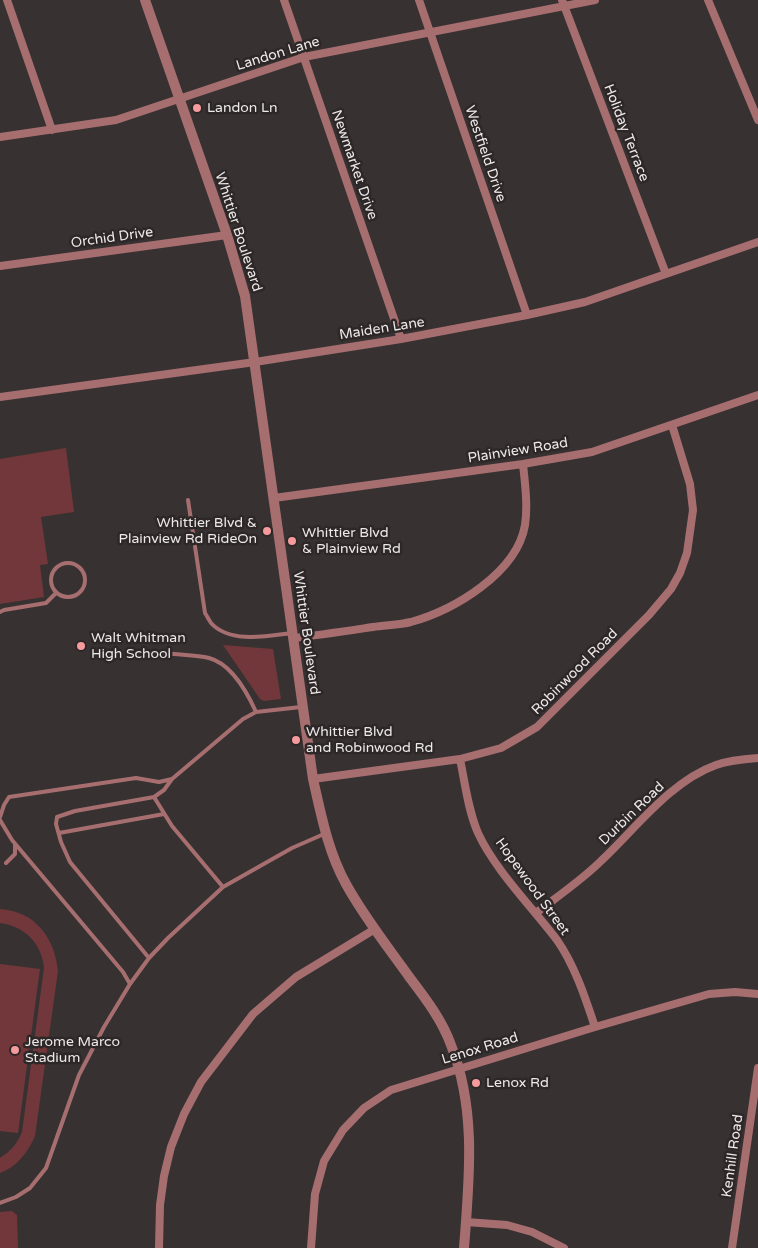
<!DOCTYPE html>
<html>
<head>
<meta charset="utf-8">
<style>
	body { margin:0 }
	canvas { display:block; background:#373131 }
</style>
</head>
<body>
<canvas width="758" height="1248"></canvas>
<script>
const ctx = document.querySelector('canvas').getContext('2d');
ctx.lineJoin = 'round';
function fillPath(path, color) {
  ctx.fillStyle = color;
  ctx.fill(path, 'evenodd');
}
function strokePath(path, color, width, dash) {
  ctx.strokeStyle = color;
  ctx.lineWidth = width;
  ctx.lineCap = dash ? 'butt' : 'round';
  ctx.setLineDash(dash || []);
  ctx.stroke(path);
}
function write(font, color, halo, rows, align = 'center') {
  ctx.font = font + ' "Varela Round",sans-serif';
  ctx.lineWidth = 5;
  ctx.setLineDash([]);
  ctx.textBaseline = 'middle';
  ctx.strokeStyle = halo;
  ctx.fillStyle = color;
  for (const [text, x, y, turn = 0] of rows) {
    ctx.save();
    ctx.translate(x, y);
    ctx.rotate((+turn || 0) * Math.PI / 180);
    ctx.textAlign = isNaN(turn) ? turn : align;
    if (halo) ctx.strokeText(text, 0, 0);
    ctx.fillText(text, 0, 0);
    ctx.restore();
  }
}
fillPath(new Path2D(`
	M66,448L74,512L41,517L48,564L40,565L44,597L0,604V459Z
	M223,645L273,649L281,699L264,701L260,699Z
	M0,909C35,911 55,938 58,971L35,1136C28,1152 17,1167 0,1173V1158C11,1151 17,1144 22,1132L44,968C42,944 25,926 0,923Z
	M0,964L40,969L18,1133L0,1131Z
	M12,1211L17,1215L18,1248H0V1212Z`), '#71373a');
strokePath(new Path2D(`
	M188,500L205,613C207,616 209,620 211,623C230,644 268,636 292,633
	M51 580a17 17 0 1 1 34 0a17 17 0 1 1-34 0Z
	M0,612L4,610L46,603L56,593
	M131,656C144,650 160,653 174,654C185,655 198,655 209,658C232,664 247,692 256,712
	M154,797L172,826L223,887
	M0,817L4,805L9,797L136,778L159,782L172,779
	M0,820L12,840L123,972L130,984
	M59,833L164,814
	M6,863L15,854V845
	M149,958L70,862L61,842L56,824L57,817L75,811L154,797L164,790L172,779L243,719L256,712L301,707
	M0,1203L16,1197L30,1188L46,1168L79,1075L104,1027L130,984L149,958L168,938L223,887L292,848L324,834`), '#a76e70', 4);
strokePath(new Path2D(`
	M7,0L52,130
	M284,0L401,339
	M419,0L527,315
	M562,0L666,274
	M708,0L758,120
	M0,137L116,120L304,57L595,0
	M0,266L227,235
	M0,397L255,362L401,339L527,315L585,302L758,242
	M274,498L523,464L592,452L758,395
	M293,638C320,635 346,631 373,627C385,625 399,625 411,622C454,610 517,573 525,525C528,505 525,484 523,464
	M460,759C465,783 468,810 478,833C495,870 532,907 557,940C575,966 585,997 595,1027
	M313,779L460,759L501,748L537,727L649,615L671,589L680,573L687,553L693,510L690,484L672,425
	M536,913C558,896 582,880 602,860C636,828 671,781 716,765C730,760 744,759 758,758
	M466,1222L507,1225L532,1232L564,1248
	M159,1248L160,1205L164,1176L171,1147L184,1114L201,1082L253,1014L296,977L375,929
	M311,1248L315,1194L324,1161L343,1130L364,1108L391,1090L595,1027L709,994L735,992L758,994
	M732,1248L758,1068`), '#a76e70', 8);
strokePath(new Path2D(`
	M145,0L227,235L245,296L313,779C321,814 328,852 346,884C364,917 388,947 410,978C426,999 442,1020 451,1045C477,1110 469,1181 464,1248`), '#a76e70', 10);
for (const [x, y, r, color] of [
	[197,108,5,"#f59b9e"],
	[267,531,5,"#f59b9e"],
	[292,541,5,"#f59b9e"],
	[81,646,5,"#f59b9e"],
	[296,740,5,"#f59b9e"],
	[15,1050,5,"#f59b9e"],
	[476,1083,5,"#f59b9e"]
]) {
  const dot = new Path2D();
  dot.arc(x, y, r, 0, 2 * Math.PI);
  ctx.fillStyle = color;
  ctx.fill(dot);
  strokePath(dot, '#2d2727', 2);
}
write('14px', '#eee9e9', '#2d2727', [
	["Landon Lane",278,54,-17],
	["Holiday Terrace",626,133,69],
	["Westfield Drive",485,154,71],
	["Newmarket Drive",354,165,71],
	["Whittier Boulevard",238,232,72],
	["Orchid Drive",112,238,-8],
	["Maiden Lane",382,329,-9],
	["Plainview Road",518,451,-9],
	["Whittier Boulevard",306,633,82],
	["Robinwood Road",575,672,-45],
	["Durbin Road",632,814,-44],
	["Hopewood Street",532,887,54],
	["Lenox Road",480,1049,-17],
	["Kenhill Road",733,1156,-82]
]);
write('14px', '#eee9e9', '#2d2727', [
	["Landon Ln",207,108],
	["Whittier Blvd &",257,523,"right"],
	["Plainview Rd RideOn",257,539,"right"],
	["Whittier Blvd",302,533],
	["& Plainview Rd",302,549],
	["Walt Whitman",91,638],
	["High School",91,654],
	["Whittier Blvd",306,732],
	["and Robinwood Rd",306,748],
	["Jerome Marco",25,1042],
	["Stadium",25,1058],
	["Lenox Rd",486,1083]
], 'left');
</script>
</body>
</html>
